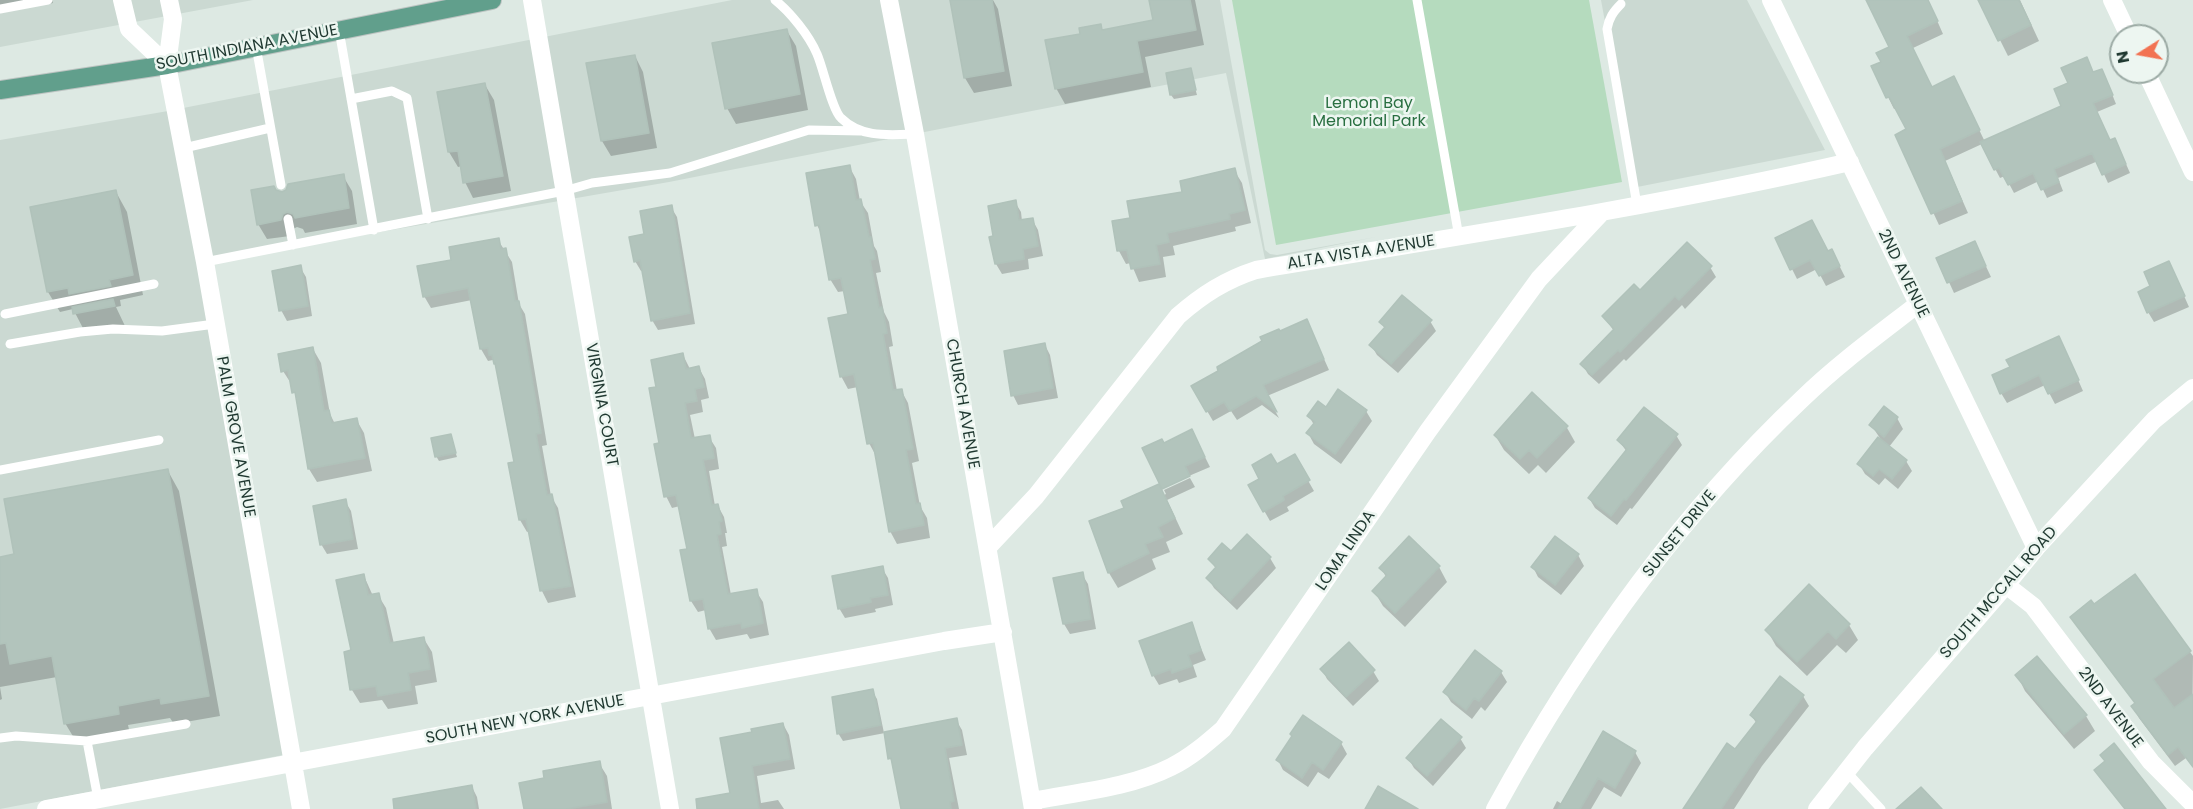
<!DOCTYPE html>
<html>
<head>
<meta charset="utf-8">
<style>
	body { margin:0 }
	#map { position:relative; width:2193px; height:809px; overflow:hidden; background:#dde9e3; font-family:Poppins,sans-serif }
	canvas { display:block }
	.north { position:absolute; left:2109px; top:24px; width:60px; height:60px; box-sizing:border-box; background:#edf6f1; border:2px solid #9baaa4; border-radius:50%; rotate:259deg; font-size:16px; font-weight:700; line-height:24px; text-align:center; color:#1f3830 }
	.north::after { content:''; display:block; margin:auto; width:21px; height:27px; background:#f27252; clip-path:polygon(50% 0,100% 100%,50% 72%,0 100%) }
</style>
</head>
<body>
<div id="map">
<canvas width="2193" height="809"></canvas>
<div class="north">N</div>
</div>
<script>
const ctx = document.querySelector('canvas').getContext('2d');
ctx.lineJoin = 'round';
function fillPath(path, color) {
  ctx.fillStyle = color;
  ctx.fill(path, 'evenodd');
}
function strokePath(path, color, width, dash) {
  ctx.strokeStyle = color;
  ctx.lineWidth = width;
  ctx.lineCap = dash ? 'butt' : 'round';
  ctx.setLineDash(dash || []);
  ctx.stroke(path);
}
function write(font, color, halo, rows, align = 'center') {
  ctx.font = font + ' Poppins,sans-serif';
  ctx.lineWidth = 5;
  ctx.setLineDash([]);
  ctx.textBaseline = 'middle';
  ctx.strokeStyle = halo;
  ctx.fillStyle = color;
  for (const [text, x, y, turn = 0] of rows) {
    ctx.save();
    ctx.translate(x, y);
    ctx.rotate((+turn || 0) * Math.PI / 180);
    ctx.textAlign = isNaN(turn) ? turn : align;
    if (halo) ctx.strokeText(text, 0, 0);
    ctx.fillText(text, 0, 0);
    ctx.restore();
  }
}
fillPath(new Path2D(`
	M0,0H253L0,47Z
	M732,0H1220L1265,250L1270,254L1277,255L1376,237L1265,259L1226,73L669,182L212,261L299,752L0,809V140L168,111Z
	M1601,0H1747L1825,150L1632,188L1634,180Z`), '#cbd9d2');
fillPath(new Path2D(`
	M1232,0H1589L1622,182L1276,245Z`), '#b5dbbe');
fillPath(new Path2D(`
	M0,0H52L53,3L0,13Z
	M956,0H993L998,9L1012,86L974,93L965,78Z
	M1151,0H1195L1204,45L1145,57L1151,87L1065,104L1056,88L1081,35L1100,26L1103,31L1155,21Z
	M1869,0H1928L1943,34L1913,48L1932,89L1960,90L1985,142L2063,107L2094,74L2106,79L2116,104L2097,112L2110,141L2119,148L2130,173L2108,183L2098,161L2058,178L2063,191L2047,198L2039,181L2014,193L2005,176L2000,178L1982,144L1945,161L1968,213L1939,225L1897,135L1908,130L1897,108L1894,109L1888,97L1883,63L1891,47Z
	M1980,0H2020L2039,41L2008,56Z
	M787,31L796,46L808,110L736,124L727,108Z
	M635,56L643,72L657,148L611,156L602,141L588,65Z
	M1190,70L1197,95L1174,99L1171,95Z
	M485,85L494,100L511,191L473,198L465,182L462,166L458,167L449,152Z
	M849,166L856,179L860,201L868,213L874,246L877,251L881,272L876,273L884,312L889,322L893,346L889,347L897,391L901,390L908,403L919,461L912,463L920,506L927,518L930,538L897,544L890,531L876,456L869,443L858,387L848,389L841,376L849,315L845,291L838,292L830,279L822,235L817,225Z
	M1234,170L1242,183L1251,223L1235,227L1236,231L1173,246L1175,255L1163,257L1166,277L1139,282L1131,263L1126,264L1119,251L1113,222L1132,219Z
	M343,176L352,191L357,224L305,233L303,229L297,227L291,230L290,236L267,239L258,224L275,191L282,193Z
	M116,192L127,212L143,295L120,300L121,306L116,307L125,326L86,334L73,309L60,312L48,292L32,208Z
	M1015,202L1021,212L1022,221L1032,219L1038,230L1043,256L1028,259L1029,269L1002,274L996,264L995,237Z
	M671,207L677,217L695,324L658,330L652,320L643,271H641L635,261L646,235Z
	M1777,239L1828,253L1837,261L1845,277L1826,286L1817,269L1797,279Z
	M498,240L512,262L519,304L525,314L547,445L542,446L551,496L558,508L576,597L548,603L542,591L530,531L527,532L520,520L515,463L497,368L493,360L488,361L481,349L472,300L431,308L424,296L453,261Z
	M1975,243L1991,277L1954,293L1938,258Z
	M2169,262L2189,307L2154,322L2148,312L2152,287Z
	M300,267L306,277L312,316L287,321L281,310Z
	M1710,267L1716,277L1685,309L1682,305L1626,361L1624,359L1599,384L1588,374L1582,364L1614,331L1604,317L1640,292Z
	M1307,321L1329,370L1267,396L1279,418L1262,405L1237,420L1231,411L1213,421L1193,387Z
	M1430,321L1436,331L1398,373L1377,355L1371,345L1385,329L1381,322Z
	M1045,345L1050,355L1058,398L1018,405L1013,395Z
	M2064,348L2083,391L2055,404L2045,385L2007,403L2001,393Z
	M313,349L321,363L330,414L335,424L356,419L364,433L372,471L317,482L309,469L297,399L292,385L283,371Z
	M683,355L690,369L699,368L705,379L709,398L701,400L703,412L690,415L695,439L709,437L716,448L719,469L709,471L715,506H718L724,517L727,533H725L727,546L722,547L731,595L756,591L763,602L769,635L750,639L747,634L716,640L709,628L706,610L698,612L691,601L689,551L680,506L672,508L666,496L657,388Z
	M1884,408L1897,418L1903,429L1889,447L1906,461L1912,471L1898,489L1885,478L1879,485L1865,474L1859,464L1880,438L1871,425Z
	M1326,409L1366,411L1372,421L1341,464L1314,444L1308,433L1314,425L1309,416Z
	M1566,426L1575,442L1546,473L1538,465L1529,474L1504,450L1495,435Z
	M1676,435L1682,445L1632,509L1630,508L1617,525L1595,508L1589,498L1627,452L1619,441Z
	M450,436L457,457L439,461L436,456Z
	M1197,441L1210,467L1163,487L1164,445Z
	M1294,456L1314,491L1287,507L1289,511L1270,521L1250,486Z
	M168,471L179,491L220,716L174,724L170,718L128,725L130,734L77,743L65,723L57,677L0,687L2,699L0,700V558L15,555Z
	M1190,478L1195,487L1167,500L1183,534L1166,542L1170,552L1152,559L1156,569L1118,588L1109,573L1091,522L1164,495L1166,494L1164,490Z
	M345,501L351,511L358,549L327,554L321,544Z
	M1231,553L1270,558L1276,568L1237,610L1214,588L1208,578L1216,569L1210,559Z
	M1578,555L1584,566L1561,595L1538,577L1533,567Z
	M1439,567L1447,582L1405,627L1383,606L1374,591L1386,577L1381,568Z
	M882,568L888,578L893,605L875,609L876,612L845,618L839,608Z
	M1082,574L1088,584L1096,629L1070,634L1064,624Z
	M364,576L373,596L378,595L386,608L394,644L424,639L432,652L437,682L415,686L418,704L388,709L382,700L360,703L352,690L353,652Z
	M2135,576L2193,656L2192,766L2186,758L2175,766L2139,718L2133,706L2136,704L2072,617L2094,606Z
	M1191,624L1206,660L1193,665L1197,677L1179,683L1177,679L1159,685L1153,675Z
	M1849,625L1858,640L1846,653L1837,645L1807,676L1776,646L1767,630Z
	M1322,669L1373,671L1379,681L1353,706L1327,679Z
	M1501,672L1507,682L1485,711L1481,707L1472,719L1451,702L1445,692Z
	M2017,675L2086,716L2095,731L2074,749L2025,691Z
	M872,691L877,699L884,733L956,720L962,730L967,755L949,758L959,809H902L894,766L890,758L885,733L843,741L838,733Z
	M1803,696L1809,706L1762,766L1734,809H1685L1757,724L1751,715Z
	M783,724L789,735L795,769L757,776L761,803L778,800L784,809H734L753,733Z
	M1604,734L1635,752L1641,763L1621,797L1604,787L1591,809H1553L1557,801L1562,804Z
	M1460,738L1466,748L1433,786L1414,768L1408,758Z
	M1341,743L1347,754L1329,779L1318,772L1308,787L1283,770L1278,760Z
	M599,763L607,776L612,809H525L546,780Z
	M472,787L477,797L479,809H429Z`), '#0003');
const building = new Path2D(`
	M950,0H992L1004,71L964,78Z
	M1149,0H1190L1196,30L1137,41L1143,72L1055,89L1045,40L1080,34L1079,28L1101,24L1102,30L1153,20Z
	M1866,0H1928L1938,21L1907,36L1932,87L1954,76L1980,130L1940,149L1962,201L1931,214L1895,135L1906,129L1889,97L1886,98L1871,66L1881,62L1876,53L1889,47Z
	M1978,0H2019L2031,25L1998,41Z
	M787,29L800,94L725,109L712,43Z
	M635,55L649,133L601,141L586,63Z
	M2087,57L2093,72L2102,69L2113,95L2093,103L2110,140L2115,138L2126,164L2102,175L2092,153L2054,169L2059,182L2041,190L2033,173L2008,185L1999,168L1994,170L1980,142L2061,106L2054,89L2068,83L2061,68Z
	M1191,68L1196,90L1170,95L1166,73Z
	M485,83L503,176L463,183L458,151L448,152L437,92Z
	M850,165L856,200L861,199L869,237H871L875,259L870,260L879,308L882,307L887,333L883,334L893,390L902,389L913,449L906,450L916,504L920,503L924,525L889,532L873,443L867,444L854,374L840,377L828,318L848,314L841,278L829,280L819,225L815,226L806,173Z
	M1235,168L1245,210L1229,214L1230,219L1167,233L1169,242L1156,245L1160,264L1131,269L1127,250L1117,251L1112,221L1130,218L1127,201L1182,192L1180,181Z
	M344,174L349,208L295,218L293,214L287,212L283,214L281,220L257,225L251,190L274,186L276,190L282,192L286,190L288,184Z
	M116,190L133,275L109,280L111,286L69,294L68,288L47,292L30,207Z
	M1016,200L1019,220L1033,218L1038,246L1023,249L1024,259L995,264L989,237L993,236L988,206Z
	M672,205L690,313L651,321L640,260L634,262L629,237L644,234L640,211Z
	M1812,220L1828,251L1832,249L1840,266L1819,276L1810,260L1790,270L1775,238Z
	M499,238L501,249L506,248L515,301H519L541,433L536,434L547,495L552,494L571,586L540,591L526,519L519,520L508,463L514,462L495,363L494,364L492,355H489L488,348L480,349L468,288L423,297L417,266L451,260L449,247Z
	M1975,241L1986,266L1947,283L1936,258Z
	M1687,242L1712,266L1679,300L1675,296L1620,352L1618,350L1592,375L1580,364L1614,329L1602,316L1634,284L1640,290Z
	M2169,261L2185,296L2147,313L2138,292L2150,286L2144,272Z
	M301,265L308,306L279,311L272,271Z
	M1402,295L1432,320L1391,364L1369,345L1385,327L1379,322Z
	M113,299L115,306L73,314L72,307Z
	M1307,319L1324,359L1263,385L1277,412L1256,396L1230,411L1224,402L1206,412L1191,386L1218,371L1217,367L1262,341L1260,337L1279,329L1280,331Z
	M2059,336L2079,380L2048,394L2039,375L2000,394L1992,375L2010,367L2006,360Z
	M1045,343L1053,388L1011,396L1004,351Z
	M313,347L324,411L329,410L332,423L357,418L365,458L308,469L295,392L292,393L288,370L281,372L278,354Z
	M683,353L686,369L699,366L704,387L695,389L697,401L685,403L691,438L710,435L714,458L703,460L712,505L718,504L722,521L719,522L721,534L717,535L728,594L757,589L763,623L742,628L741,623L708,629L703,599L690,601L680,550L687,549L676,495L664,497L654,444L659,443L649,388L656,387L651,360Z
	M1338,389L1367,410L1335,454L1306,433L1315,422L1307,416L1318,401L1326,407Z
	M1532,392L1568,426L1537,458L1529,450L1520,459L1494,435Z
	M1884,406L1898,417L1884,437L1869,425Z
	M1644,407L1678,434L1626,500L1624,499L1611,516L1588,498L1627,449L1617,440Z
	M1192,429L1205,457L1185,466L1190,476L1162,489L1142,448L1162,439L1164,443Z
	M451,434L456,453L435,457L431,438Z
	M1878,437L1907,460L1892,479L1879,469L1873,476L1857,464Z
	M1271,454L1277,464L1295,454L1310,480L1283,496L1284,500L1263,512L1248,485L1259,479L1252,465Z
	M168,469L209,696L161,704L160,698L118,706L119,714L64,724L52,656L10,664L6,643L0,644V557L14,554L4,499Z
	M1159,484L1175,518L1158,527L1163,537L1145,544L1149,553L1108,573L1089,521L1124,508L1121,501Z
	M346,499L353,539L320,545L313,506Z
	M1247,534L1271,557L1230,601L1206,578L1216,567L1208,559L1222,543L1231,551Z
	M1409,536L1440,566L1395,613L1372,591L1387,575L1379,568Z
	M1555,536L1579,554L1555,585L1531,567Z
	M883,566L888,595L870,598L871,602L838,609L832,576Z
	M1083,572L1091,619L1063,624L1053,578Z
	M364,574L368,595L379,593L390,643L424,637L430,669L408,673L411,690L378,696L376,686L350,690L344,652L351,650L336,580Z
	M2135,574L2191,651L2153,679L2174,708L2193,694V767L2178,747L2168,755L2131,706L2135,703L2070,617L2091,600L2094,604Z
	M1809,584L1850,624L1836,639L1828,631L1797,662L1765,630Z
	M1192,622L1201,650L1188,655L1192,666L1172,673L1171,669L1152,676L1139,641Z
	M1349,642L1375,670L1346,697L1320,669Z
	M1475,650L1502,671L1479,701L1474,698L1466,710L1443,692Z
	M2037,656L2087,715L2064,734L2015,675Z
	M1780,676L1804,695L1757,756L1721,809H1683L1727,743L1735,749L1757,721L1750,715Z
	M873,689L881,725L837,734L832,697Z
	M1303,715L1342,742L1323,770L1312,762L1302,778L1276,760L1292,736L1290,734Z
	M957,718L962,745L945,748L954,801L950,802L951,809H901L891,758L888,759L884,732Z
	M1441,719L1462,737L1427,776L1406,758Z
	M783,723L790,759L752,766L759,809H697L696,799L730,793L720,738L752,732L751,729Z
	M1603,731L1636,751L1615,788L1598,778L1580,809H1558Z
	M2114,743L2166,809H2125L2094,770L2105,761L2100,755Z
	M600,761L607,802L566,809H524L519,783L544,778L543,771Z
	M472,785L476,809H394L393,799Z
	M1378,786L1418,809H1365Z
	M1921,787L1942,809H1896Z`);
fillPath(building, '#b2c4bc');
strokePath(building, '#b0c2ba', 1.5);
const primary = new Path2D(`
	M0,90L167,65L492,0`);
strokePath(primary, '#bcc3c1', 20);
strokePath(new Path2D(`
	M775,0C790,12 809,35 817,54C823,67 832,110 841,118C861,138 888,135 915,134
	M1417,0L1459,237
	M1621,4C1613,12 1609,18 1607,29L1637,205
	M0,9L48,0
	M339,30L374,230
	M256,46L281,185
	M351,99L392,91L407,98L428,219
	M184,148L270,128
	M288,219L293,245
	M205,262L564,191L592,183L670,173L809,130L861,131
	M5,314L154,284
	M10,344L80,332L113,329L162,331L215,324
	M0,470L159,440
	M0,738L16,736L87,741L186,724
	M87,741L98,799
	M1846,771L1881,809`), '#fff', 9);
strokePath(new Path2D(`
	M122,0L129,29L167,65
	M169,0L173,19L167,65L205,262L301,809
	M532,0L670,809
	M889,0L915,134L1033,809
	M1771,0L2036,548
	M2112,0L2129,36
	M2146,72L2193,172
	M988,547L1036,496L1178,316C1202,295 1225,280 1256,270C1454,237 1653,207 1850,162
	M2006,585L2033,606L2151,762L2193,804
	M1032,801C1078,792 1129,788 1171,767C1191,757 1207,743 1223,729L1428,431L1539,279L1601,213
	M46,809L944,641L1003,632
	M1495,809C1577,659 1677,517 1802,399C1838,364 1878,335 1918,304`), '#fff', 18);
strokePath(new Path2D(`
	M1817,809L1865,748L2006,585L2036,548L2154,420L2193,388`), '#fff', 18);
strokePath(primary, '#619f8c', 18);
write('16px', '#1f3830', '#edf6f1', [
	["SOUTH INDIANA AVENUE",247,48,-11],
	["ALTA VISTA AVENUE",1361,253,-9],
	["2ND AVENUE",1903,274,64],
	["CHURCH AVENUE",962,404,80],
	["VIRGINIA COURT",601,405,80],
	["PALM GROVE AVENUE",235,437,80],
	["SUNSET DRIVE",1680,534,-51],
	["LOMA LINDA",1346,551,-56],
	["SOUTH MCCALL ROAD",1999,593,-49],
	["2ND AVENUE",2110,708,53],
	["SOUTH NEW YORK AVENUE",525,720,-11]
]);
write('16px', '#296f41', '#edf6f1', [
	["Lemon Bay",1369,104],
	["Memorial Park",1369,122]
]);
</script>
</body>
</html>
